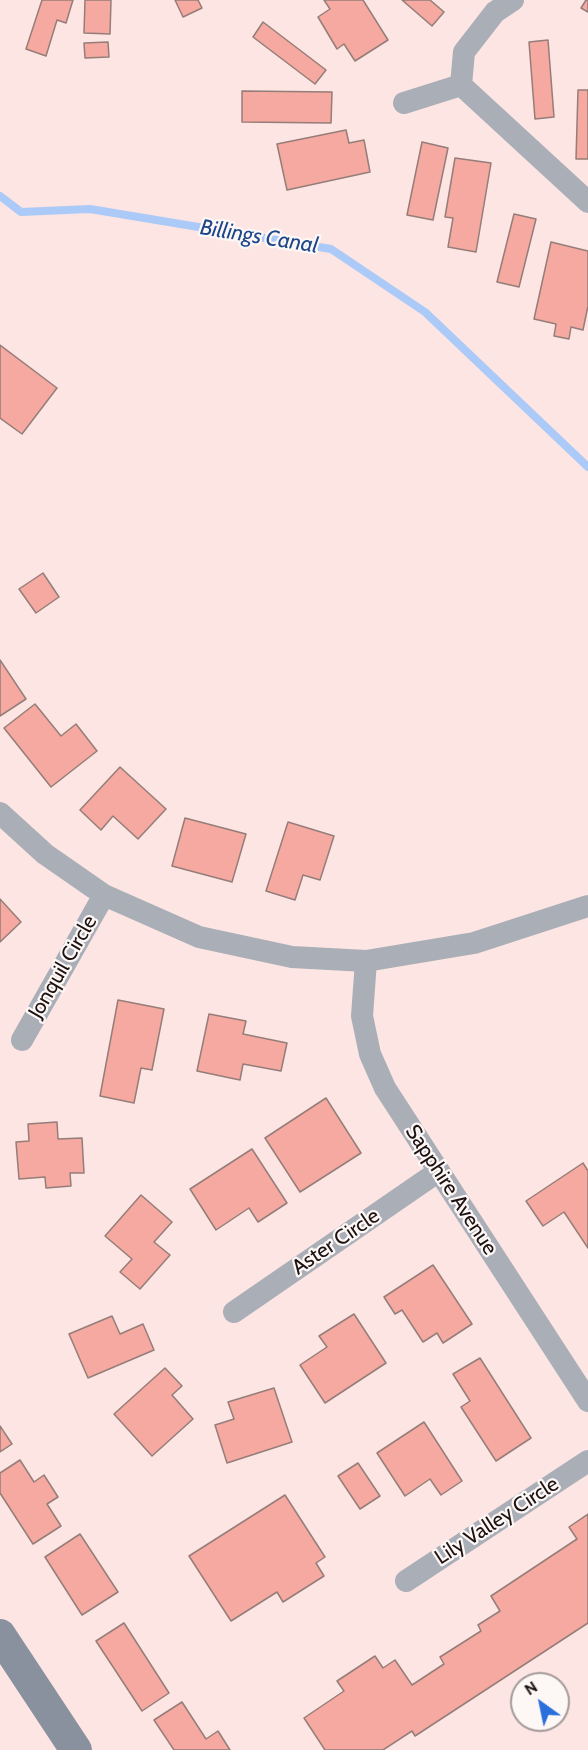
<!DOCTYPE html>
<html>
<head>
<meta charset="utf-8">
<style>
	body { margin:0 }
	#map { position:relative; width:588px; height:1750px; overflow:hidden; background:#fce5e2; font-family:Cabin,sans-serif }
	canvas { display:block }
	.north { position:absolute; left:510px; top:1672px; width:60px; height:60px; box-sizing:border-box; background:#fdf7f6; border:2px solid #a39b9a; border-radius:50%; rotate:327deg; font-size:16px; font-weight:700; line-height:24px; text-align:center; color:#1c1211 }
	.north::after { content:''; display:block; margin:auto; width:21px; height:27px; background:#2a6fdc; clip-path:polygon(50% 0,100% 100%,50% 72%,0 100%) }
</style>
</head>
<body>
<div id="map">
<canvas width="588" height="1750"></canvas>
<div class="north">N</div>
</div>
<script>
const ctx = document.querySelector('canvas').getContext('2d');
ctx.lineJoin = 'round';
function strokePath(path, color, width, dash) {
  ctx.strokeStyle = color;
  ctx.lineWidth = width;
  ctx.lineCap = dash ? 'butt' : 'round';
  ctx.setLineDash(dash || []);
  ctx.stroke(path);
}
function fillPath(path, color) {
  ctx.fillStyle = color;
  ctx.fill(path, 'evenodd');
}
function write(font, color, halo, rows, align = 'center') {
  ctx.font = font + ' Cabin,sans-serif';
  ctx.lineWidth = 4.5;
  ctx.setLineDash([]);
  ctx.textBaseline = 'middle';
  ctx.strokeStyle = halo;
  ctx.fillStyle = color;
  for (const [text, x, y, turn = 0] of rows) {
    ctx.save();
    ctx.translate(x, y);
    ctx.rotate((+turn || 0) * Math.PI / 180);
    ctx.textAlign = isNaN(turn) ? turn : align;
    if (halo) ctx.strokeText(text, 0, 0);
    ctx.fillText(text, 0, 0);
    ctx.restore();
  }
}
strokePath(new Path2D(`
	M0,196L21,212L90,209L331,249L425,312L588,467`), '#accaf8', 8);
const building = new Path2D(`
	M42,0H73L66,23L57,20L46,56L26,49Z
	M85,0H111L110,34L84,33Z
	M175,0H198L202,8L183,17Z
	M324,0H363L388,40L355,61L344,44L337,49L318,17L330,9Z
	M402,0H430L444,12L432,26Z
	M586,0H588V12L581,8Z
	M263,22L326,70L315,84L253,37Z
	M548,40L554,117L535,119L529,42Z
	M108,42L109,57L85,58L84,43Z
	M578,90H588V159H576Z
	M242,91L332,92L331,123L242,122Z
	M346,130L349,143L364,140L370,172L287,190L277,144Z
	M422,142L448,148L433,220L407,215Z
	M455,158L491,163L476,252L448,247L453,218L445,217Z
	M514,214L536,219L519,287L497,282Z
	M551,242L588,251V306L583,330L571,327L569,339L554,336L556,324L534,319Z
	M0,345L57,388L22,434L0,418Z
	M43,573L59,597L36,613L19,589Z
	M0,660L26,699L0,716Z
	M35,704L61,736L76,724L97,751L51,787L4,728Z
	M120,767L166,809L138,839L113,816L101,830L80,810Z
	M185,818L246,834L232,882L172,866Z
	M288,822L334,836L320,880L303,875L295,900L266,891Z
	M0,899L21,922L0,942Z
	M118,1000L164,1009L152,1070L141,1068L134,1103L100,1096Z
	M209,1014L246,1021L243,1034L287,1043L281,1071L243,1064L240,1080L197,1071Z
	M326,1098L361,1153L300,1192L265,1138Z
	M57,1122L58,1139L82,1138L84,1173H70L71,1186L46,1188L45,1177L19,1179L16,1142L29,1141L28,1124Z
	M252,1149L287,1203L258,1222L249,1208L216,1230L190,1189Z
	M583,1163L588,1171V1248L564,1212L543,1226L526,1201Z
	M141,1195L172,1222L154,1242L170,1255L140,1289L120,1272L132,1259L105,1236Z
	M433,1265L472,1324L443,1343L437,1333L423,1342L402,1310L395,1314L384,1297Z
	M354,1314L386,1363L325,1403L300,1365L327,1347L319,1336Z
	M112,1316L120,1334L143,1324L154,1350L88,1378L69,1334Z
	M480,1358L531,1438L496,1461L461,1407L470,1401L453,1374Z
	M165,1368L182,1386L172,1395L193,1419L152,1456L114,1414Z
	M274,1388L292,1442L227,1463L215,1425L234,1419L228,1402Z
	M424,1422L462,1481L441,1495L430,1479L405,1496L377,1453Z
	M0,1426L12,1444L0,1452Z
	M20,1460L34,1482L44,1475L58,1497L47,1504L61,1526L33,1544L0,1493V1473Z
	M358,1463L380,1496L360,1509L338,1476Z
	M285,1495L325,1557L316,1563L324,1576L283,1602L277,1592L231,1621L189,1556Z
	M588,1514V1623L415,1736L412,1731L383,1750H325L304,1718L344,1691L337,1681L375,1656L383,1668L395,1660L412,1685L444,1664L440,1657L481,1631L478,1625L500,1611L491,1596L577,1539L569,1527Z
	M80,1534L118,1592L82,1615L45,1557Z
	M124,1623L169,1693L142,1711L96,1641Z
	M182,1702L206,1739L218,1731L230,1750H174L154,1720Z`);
fillPath(building, '#f5a9a0');
strokePath(building, '#957d79', 1.5);
strokePath(new Path2D(`
	M461,85L588,202
	M461,85L464,52L495,12L513,0
	M404,103L461,85
	M0,813L45,854L104,895L199,937L292,957L366,961L474,943L588,906
	M366,961L362,1016L370,1054L385,1088L588,1401
	M22,1040L104,895
	M234,1312L439,1171
	M406,1581L588,1461`), '#a9aeb7', 22);
strokePath(new Path2D(`
	M0,1635L76,1750`), '#88919d', 32);
write('21px', '#1c1211', '#fdf7f6', [
	["Jonquil Circle",63,967,-60],
	["Sapphire Avenue",451,1190,57],
	["Aster Circle",336,1242,-34],
	["Lily Valley Circle",497,1521,-33]
]);
write('italic 22px', '#1d478a', '#fdf7f6', [
	["Billings Canal",259,237,9]
]);
</script>
</body>
</html>
